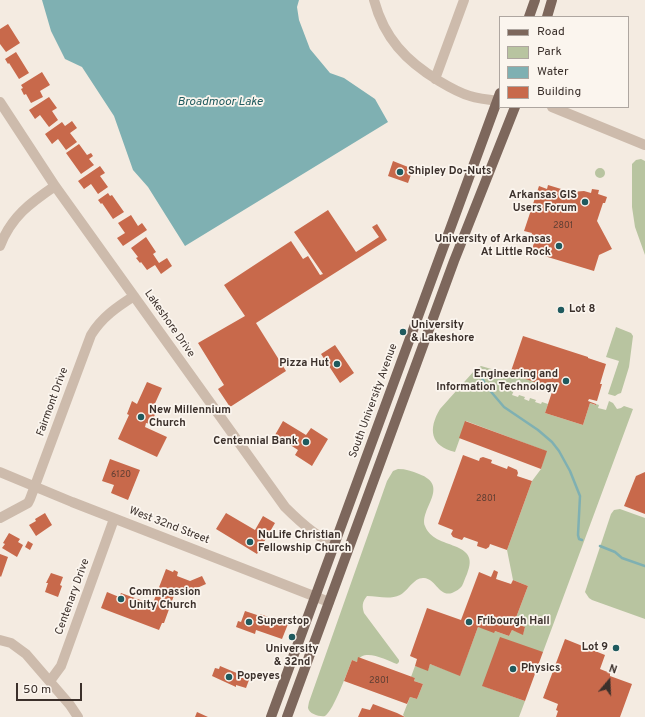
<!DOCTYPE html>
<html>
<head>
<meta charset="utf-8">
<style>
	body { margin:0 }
	#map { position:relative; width:645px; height:717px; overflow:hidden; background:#f4ebe1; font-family:Overpass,sans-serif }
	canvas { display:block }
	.legend { position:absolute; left:499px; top:16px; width:130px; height:92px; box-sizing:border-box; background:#fbf5ee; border:1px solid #aea6a0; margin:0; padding:5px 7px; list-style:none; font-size:12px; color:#3b302b }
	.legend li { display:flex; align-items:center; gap:8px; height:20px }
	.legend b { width:20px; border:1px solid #aea6a0 }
	.north { position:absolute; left:589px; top:661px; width:40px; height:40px; -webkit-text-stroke:3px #fbf5ee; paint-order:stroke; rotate:19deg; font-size:11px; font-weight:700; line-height:16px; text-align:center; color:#3b302b }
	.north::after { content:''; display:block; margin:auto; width:14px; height:18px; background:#3b302b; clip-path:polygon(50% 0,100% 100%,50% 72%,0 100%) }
	.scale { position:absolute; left:16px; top:683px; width:66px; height:18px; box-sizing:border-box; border:2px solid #3b302b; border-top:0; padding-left:5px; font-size:12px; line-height:14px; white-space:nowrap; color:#3b302b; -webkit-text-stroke:3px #fbf5ee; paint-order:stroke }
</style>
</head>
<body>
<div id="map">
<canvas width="645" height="717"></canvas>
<ul class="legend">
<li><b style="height:5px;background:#7d675c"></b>Road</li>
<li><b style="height:11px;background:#b8c4a0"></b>Park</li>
<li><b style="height:11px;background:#7fb0b2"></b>Water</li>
<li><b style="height:11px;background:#c8694b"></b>Building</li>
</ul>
<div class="north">N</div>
<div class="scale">50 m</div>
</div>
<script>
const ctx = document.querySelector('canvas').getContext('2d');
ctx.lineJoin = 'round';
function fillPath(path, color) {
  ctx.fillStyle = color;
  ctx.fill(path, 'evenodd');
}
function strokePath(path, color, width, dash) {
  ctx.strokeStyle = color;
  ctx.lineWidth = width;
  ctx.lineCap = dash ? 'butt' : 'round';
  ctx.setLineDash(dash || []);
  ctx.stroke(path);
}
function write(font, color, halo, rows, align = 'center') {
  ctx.font = font + ' Overpass,sans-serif';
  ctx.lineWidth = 3.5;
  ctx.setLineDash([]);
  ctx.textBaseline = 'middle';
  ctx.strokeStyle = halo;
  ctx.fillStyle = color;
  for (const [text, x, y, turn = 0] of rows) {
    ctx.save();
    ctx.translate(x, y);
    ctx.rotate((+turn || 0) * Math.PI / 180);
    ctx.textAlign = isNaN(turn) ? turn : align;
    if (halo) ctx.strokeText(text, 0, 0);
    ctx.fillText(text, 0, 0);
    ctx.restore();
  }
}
fillPath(new Path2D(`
	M641,159L645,161V255L635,227L632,207V164L636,160Z
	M595 173a5 5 0 1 1 10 0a5 5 0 1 1-10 0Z
	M616,327L631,333L633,336L629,367L621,393L618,394L615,396L608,394L619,361L606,357Z
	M481,366L540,383L538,390L518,384L516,390H514L512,395L518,397L519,395L525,397L524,399L529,401L530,398L536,400L535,402L541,404L542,402L548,404L545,413L583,425L590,403L595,405L596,404L599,405L598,408L606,410L609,401L613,403L617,409L621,408L624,406L633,409L543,652L483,686L525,701L519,717H405L403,715L410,697L417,699L423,684L414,681L415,678L411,677L415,666L428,670L430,664L460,675L478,627L495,631L509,636L512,630L523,634L525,627L514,623L528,586L513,580L507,550L532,481L541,469L546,451L466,421L455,452C430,446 428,429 440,409L474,371Z
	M398,469C406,469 412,471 419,474C451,486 419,509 425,526C434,551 482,539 467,574C465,578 464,582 462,586C460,589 456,591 452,593C439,597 436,579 424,578C414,577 408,591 400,595C389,600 378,596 367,596C362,602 362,606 364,613L399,660V662L397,664C386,660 363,647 357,662L352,660C348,670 334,710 325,716C320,717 309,714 308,708C308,707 309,702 309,702L387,481L393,471Z
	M620,509L645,518V619L592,600L589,598L585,592L611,514L614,510Z`), '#b8c4a0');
fillPath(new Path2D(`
	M42,0H299L297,7L299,20L310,49L330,73L344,78L375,99L388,122L185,246L148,187L133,170L114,116L82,67L65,59L51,31Z`), '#7fb0b2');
strokePath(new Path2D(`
	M478,371L487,387L504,407L538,430L552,442L559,451L570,471L580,496L578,535L579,539L582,540
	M600,546L615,552L622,558L645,566`), '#7fb0b2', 2.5);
fillPath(new Path2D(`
	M8,24L20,43L6,52L0,44V29Z
	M16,52L29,73L19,79L9,63L8,64L5,59Z
	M42,72L50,85L40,91L43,97L31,103L26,94L24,95L21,89L23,88L21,85Z
	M49,97L57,108L52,111L58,120L49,127L40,115L35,119L29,110Z
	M72,121L77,128L70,133L77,142L66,150L58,139L52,144L45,134L62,122L65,126Z
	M79,144L87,155L91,153L93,156L89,159L94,165L81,174L66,153Z
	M393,161L413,169L408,183L388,176Z
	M100,166L105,173L100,176L108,187L98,194L91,184L84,189L78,181Z
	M548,185L571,192L584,191L591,193L592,189L599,190L598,194L607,197L605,203H603L597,221L612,249L599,255L594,271L531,252L534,243L529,242L532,233L524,231L539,186L547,189Z
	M108,193L110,196L112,195L124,212L113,219L102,203L101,204L98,200Z
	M328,210L356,252L379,237L372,227L377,224L387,240L256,323L286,371L230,407L218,389L224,385L198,343L245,316L224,285L291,241L303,259L308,256L320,275L323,274L294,232Z
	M131,215L138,226L142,223L147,230L123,246L117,238L125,233L118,223Z
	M146,237L156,252L153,254L159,263L167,258L172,266L161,274L155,265L147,270L141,262L140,263L136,258L138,257L131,248Z
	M523,336L588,357V358L606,364L600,384H602L597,401L589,399L588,401L596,404V405L590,403L583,425L545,413L552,392L549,391V389L552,390L553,388L510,374Z
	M335,345L354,373L340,383L321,354Z
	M147,382L162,388L152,410L156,412L151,424L146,423L145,427L167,437L157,457L118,439L129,415L127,414L132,401L137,404Z
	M283,421L306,435L311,428L328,439L312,466L295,455L298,450L275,435Z
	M465,421L547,451L541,469L459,438Z
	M463,455L479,461L480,458L483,457L492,460L491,463L507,469L508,466L517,470L518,473L517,476L532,481L507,550L490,544L489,547L486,549L477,546L478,542L464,537L462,540L453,537L451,534L453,530L438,524Z
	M110,459L140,470L128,500L111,493L114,485L102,481Z
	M645,472V514L624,506L636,476Z
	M45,513L52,525L36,536L29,525L36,521L35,519Z
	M226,513L255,530L263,516L275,523L257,554L216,529Z
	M9,533L20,539L18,542L23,545L17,557L2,548L5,544L3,543Z
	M28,541L33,544L30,550L25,547Z
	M0,554L8,557L1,577L0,576Z
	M166,569L173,572L174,570L178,572L177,576L190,581L202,576L206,584L197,588L195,595L178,589L176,590L164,623H162L159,630L101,608L107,592L119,597L121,593L146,602L147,601L153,603Z
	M494,570L498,572L496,579L511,584L513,580L528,586L514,623L525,627L523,635L512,630L509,636L495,631L494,633L478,627L460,676L430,664L428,671L415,666L417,659L410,656L427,608L461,620L479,572L491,577Z
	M51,573L63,577L60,585L62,586L58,597L45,592L48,583H46Z
	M245,611L260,616V614L288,624L282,639L256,630L255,634L236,627L238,621L241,622Z
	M500,637L543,652L525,701L482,686Z
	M565,639L605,655L600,669L610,673V676L632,684L620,717H556L558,711L556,710L558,704L543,698Z
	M358,657L415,678L414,681L423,684L417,699L410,697L407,704L344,681L352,660L357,662Z
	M220,666L239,674V675L247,678L246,679L249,680L246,688L236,685V687L212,676L215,668L219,669Z
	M373,704L397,713L405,717H358L362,708L370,710Z
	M197,712L208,717H195Z`), '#c8694b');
strokePath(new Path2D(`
	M374,0C384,38 406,61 439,81C449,87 459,93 470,96C479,99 490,100 500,101
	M435,79L464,0
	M0,102L55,186L285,507C297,519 319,539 335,544
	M552,107L645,145
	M0,246C11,217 30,203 55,186
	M0,472L72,502L329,602
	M0,518L28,503L30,499L91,335C102,317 117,307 134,296
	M0,640L11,643L26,654L70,705L78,717
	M50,681L61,666L114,519`), '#cdbbac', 10);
strokePath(new Path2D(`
	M529,17L535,0
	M547,17L552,0
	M271,717L500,93
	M287,717L454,261L515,107`), '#7d675c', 10);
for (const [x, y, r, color] of [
	[400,172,4,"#1f5a5e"],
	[585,202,4,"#1f5a5e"],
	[559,246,4,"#1f5a5e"],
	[561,310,4,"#1f5a5e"],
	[403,332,4,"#1f5a5e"],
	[337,364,4,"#1f5a5e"],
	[566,381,4,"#1f5a5e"],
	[141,417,4,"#1f5a5e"],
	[306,442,4,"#1f5a5e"],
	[250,542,4,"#1f5a5e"],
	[121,599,4,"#1f5a5e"],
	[249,622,4,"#1f5a5e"],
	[469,622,4,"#1f5a5e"],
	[292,637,4,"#1f5a5e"],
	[616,648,4,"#1f5a5e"],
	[513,669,4,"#1f5a5e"],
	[229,677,4,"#1f5a5e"]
]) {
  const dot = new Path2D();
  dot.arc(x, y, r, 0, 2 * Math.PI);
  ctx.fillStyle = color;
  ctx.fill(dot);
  strokePath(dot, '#fbf5ee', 1.5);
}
write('9px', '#5e3e33', null, [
	["2801",563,226],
	["6120",121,475],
	["2801",486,499],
	["2801",379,681]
]);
write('bold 11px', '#3b302b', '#fbf5ee', [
	["Shipley Do-Nuts",408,172],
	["Arkansas GIS",577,196,"right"],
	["Users Forum",577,209,"right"],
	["University of Arkansas",551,240,"right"],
	["At Little Rock",551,253,"right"],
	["Lot 8",569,310],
	["University",411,326],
	["& Lakeshore",411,339],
	["Pizza Hut",329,364,"right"],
	["Engineering and",558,375,"right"],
	["Information Technology",558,388,"right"],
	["New Millennium",149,411],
	["Church",149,424],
	["Centennial Bank",298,442,"right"],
	["NuLife Christian",258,536],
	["Fellowship Church",258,549],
	["Commpassion",129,593],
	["Unity Church",129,606],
	["Superstop",257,622],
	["Fribourgh Hall",477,622],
	["Lot 9",608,648,"right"],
	["University",292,650,"center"],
	["& 32nd",292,663,"center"],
	["Physics",521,669],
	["Popeyes",237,677]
], 'left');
write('11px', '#3b302b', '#fbf5ee', [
	["Lakeshore Drive",169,324,55],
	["South University Avenue",374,401,-70],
	["Fairmont Drive",53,402,-70],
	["West 32nd Street",169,526,21],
	["Centenary Drive",73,597,-70]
]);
write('italic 12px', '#1f5a5e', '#fbf5ee', [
	["Broadmoor Lake",220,103]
]);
</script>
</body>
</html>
